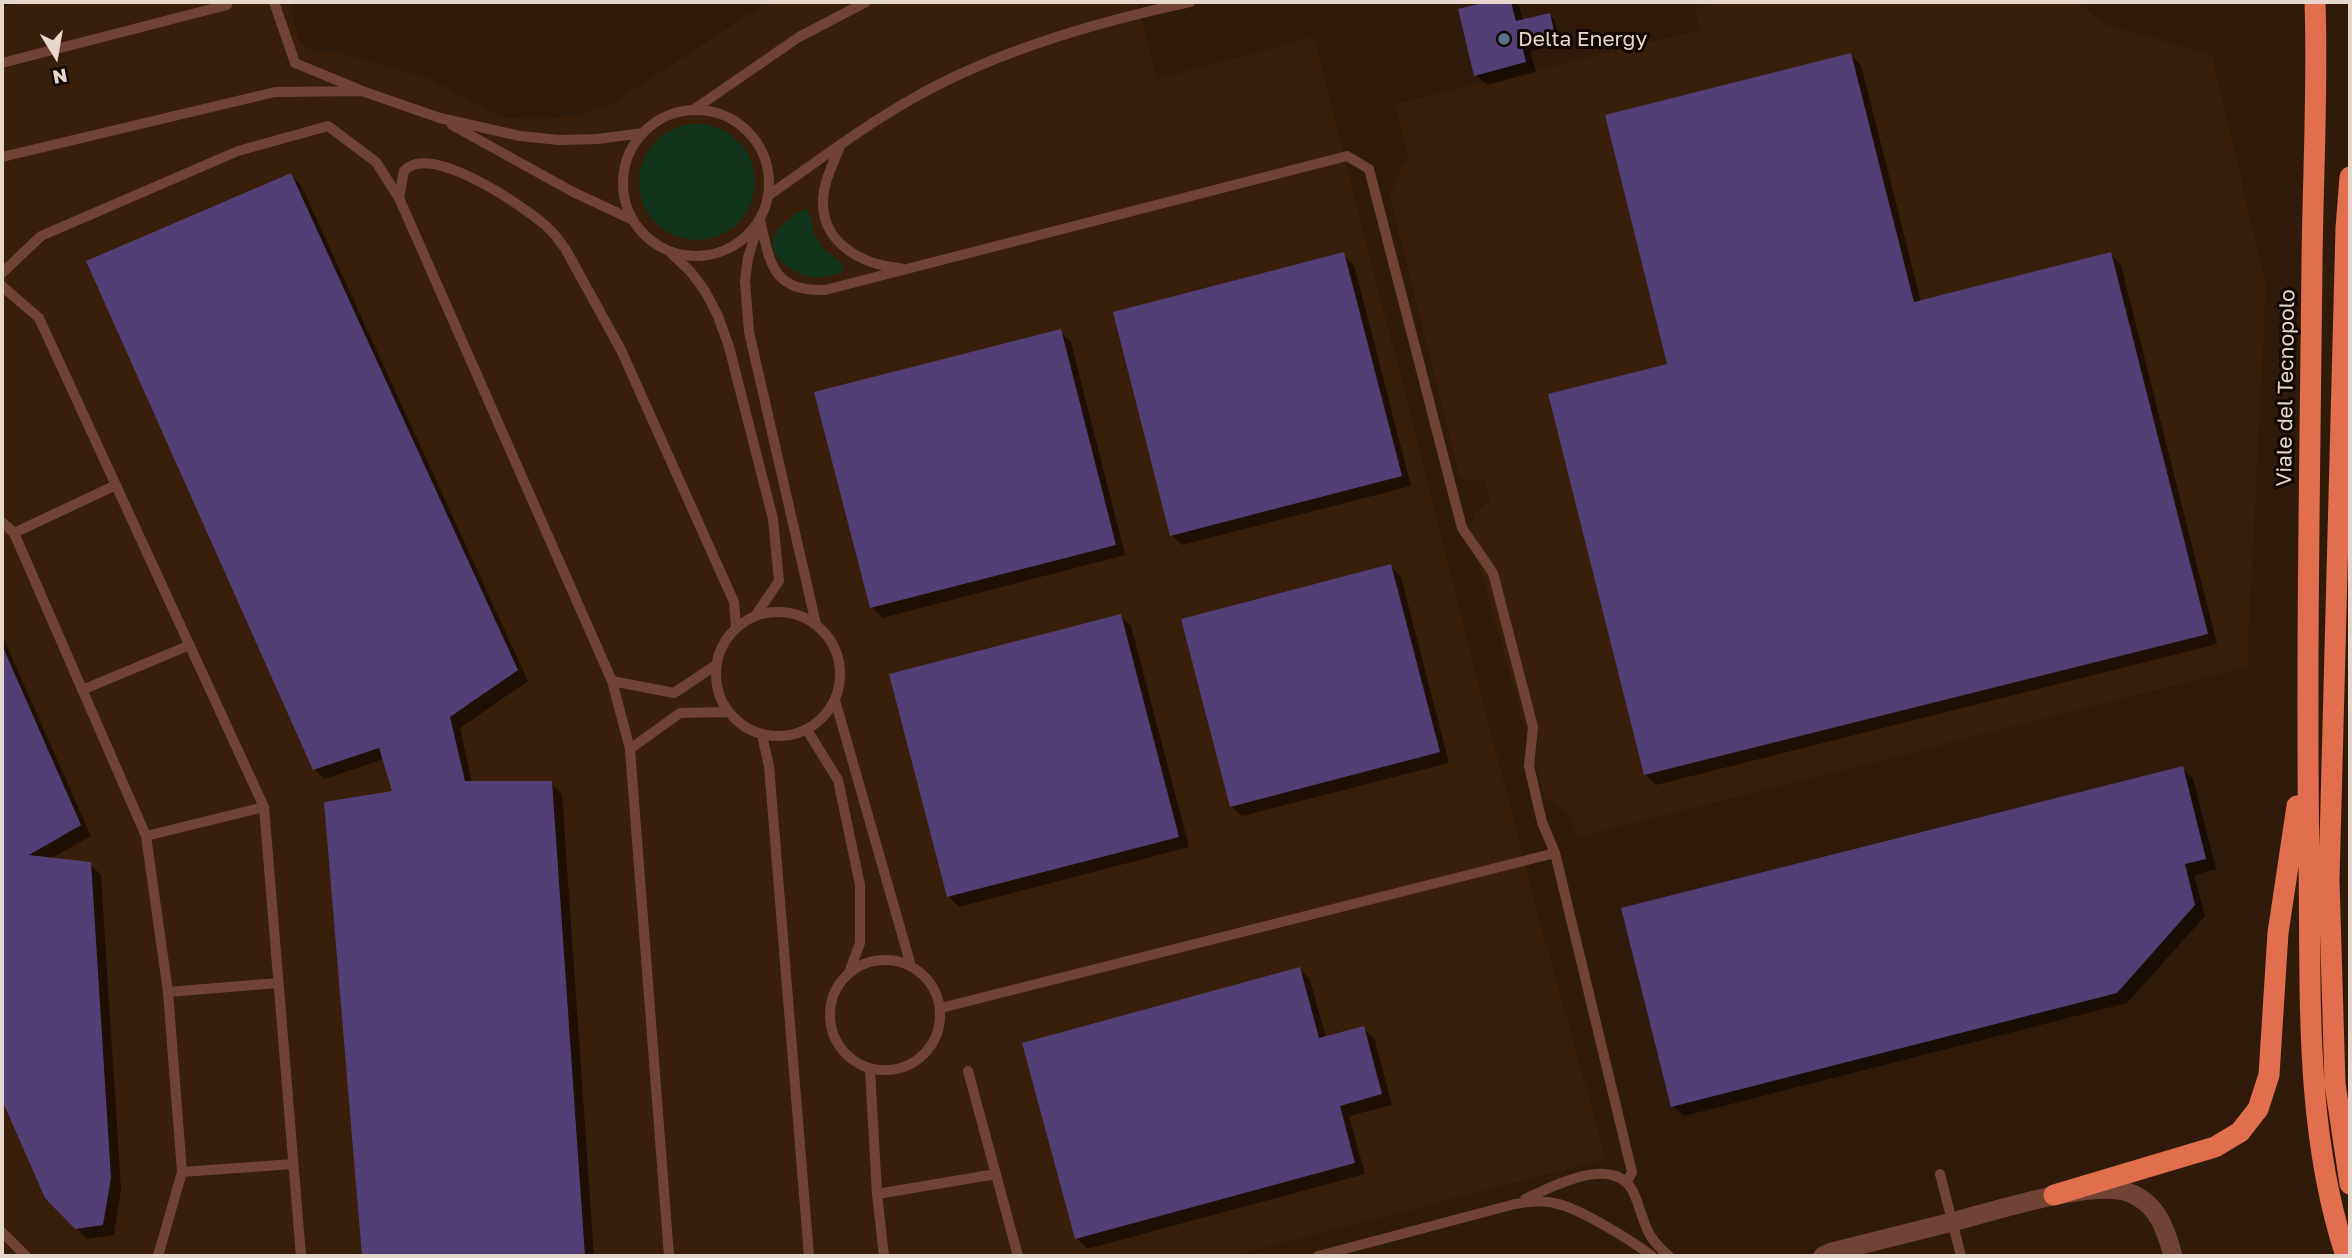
<!DOCTYPE html>
<html>
<head>
<meta charset="utf-8">
<style>
	body { margin:0 }
	#map { position:relative; width:2352px; height:1258px; overflow:hidden; background:#301b0a; font-family:"Golos Text",sans-serif }
	canvas { display:block }
	.frame { position:absolute; inset:0; border:4px solid #e6d7cd; pointer-events:none }
	.north { position:absolute; left:21px; top:21px; width:70px; height:70px; -webkit-text-stroke:5px #110803; paint-order:stroke; rotate:169deg; font-size:19px; font-weight:700; line-height:28px; text-align:center; color:#e6d7cd }
	.north::after { content:''; display:block; margin:auto; width:24px; height:32px; background:#e6d7cd; clip-path:polygon(50% 0,100% 100%,50% 72%,0 100%) }
</style>
</head>
<body>
<div id="map">
<canvas width="2352" height="1258"></canvas>
<div class="frame"></div>
<div class="north">N</div>
</div>
<script>
const ctx = document.querySelector('canvas').getContext('2d');
ctx.lineJoin = 'round';
function fillPath(path, color) {
  ctx.fillStyle = color;
  ctx.fill(path, 'evenodd');
}
function strokePath(path, color, width, dash) {
  ctx.strokeStyle = color;
  ctx.lineWidth = width;
  ctx.lineCap = dash ? 'butt' : 'round';
  ctx.setLineDash(dash || []);
  ctx.stroke(path);
}
function write(font, color, halo, rows, align = 'center') {
  ctx.font = font + ' "Golos Text",sans-serif';
  ctx.lineWidth = 6;
  ctx.setLineDash([]);
  ctx.textBaseline = 'middle';
  ctx.strokeStyle = halo;
  ctx.fillStyle = color;
  for (const [text, x, y, turn = 0] of rows) {
    ctx.save();
    ctx.translate(x, y);
    ctx.rotate((+turn || 0) * Math.PI / 180);
    ctx.textAlign = isNaN(turn) ? turn : align;
    if (halo) ctx.strokeText(text, 0, 0);
    ctx.fillText(text, 0, 0);
    ctx.restore();
  }
}
fillPath(new Path2D(`
	M2,2H289L299,40L312,51L337,52L428,78L502,118L549,119L583,114L613,103L768,2H1137L1157,79L1314,37L1533,897L1606,1159L1232,1256H2Z
	M1720,2H2077L2105,24L2212,55L2266,286L2247,667L1579,837L1565,810L1545,799L1470,531L1475,512L1490,501L1484,479L1467,481L1459,475L1390,196L1398,174L1408,157L1395,104L1700,30L1694,9Z`), '#391f09');
fillPath(new Path2D(`
	M639 182a58 58 0 1 1 116 0a58 58 0 1 1-116 0Z
	M806,209C812,215 811,222 813,230C818,246 829,254 842,263L843,272C833,275 821,279 811,277C793,275 763,253 776,232C779,228 784,224 788,220C794,215 798,210 806,209Z`), '#11341c');
fillPath(new Path2D(`
	M2,2H19L2,6Z
	M1489,2H1518L1523,21L1549,15L1554,19L1560,44L1530,51L1536,72L1487,85L1476,75Z
	M1851,55L1861,65L1921,302L2111,254L2121,265L2217,644L1656,785L1645,774L1670,365Z
	M291,175L301,185L528,681L460,728L472,783H551L562,794L594,1256H363L326,803L394,792L384,759L325,779L314,769Z
	M1343,254L1354,265L1411,486L1182,545L1172,535Z
	M1060,331L1071,342L1125,555L882,618L872,607Z
	M1391,566L1401,577L1449,763L1242,816L1231,806Z
	M1121,616L1131,626L1189,847L959,907L948,896Z
	M2,635L91,836L50,859L90,864L101,875L121,1190L114,1235L87,1239L47,1197L2,1096Z
	M2182,768L2193,779L2216,869L2194,875L2205,916L2127,1003L1684,1116L1673,1106Z
	M1300,969L1310,980L1326,1038L1363,1028L1374,1038L1392,1105L1349,1116L1365,1174L1087,1249L1077,1238Z`), '#0007');
fillPath(new Path2D(`
	M1487,2H1511L1516,21L1550,13L1556,39L1541,42L1540,36L1521,41L1526,62L1474,76L1458,9Z
	M1851,53L1914,302L2111,252L2208,634L1644,775L1548,394L1667,364L1605,115Z
	M291,173L518,670L450,717L465,781H552L585,1256H362L324,802L392,791L379,748L313,770L86,261Z
	M1344,252L1402,476L1170,536L1113,312Z
	M1061,329L1116,545L870,608L814,392Z
	M1391,564L1440,752L1230,807L1181,619Z
	M1121,614L1179,837L947,897L889,674Z
	M2,645L81,825L29,855L91,862L111,1178L103,1225L75,1229L45,1198L2,1100Z
	M2183,766L2206,859L2185,864L2195,905L2117,993L1671,1107L1621,908Z
	M1300,967L1319,1038L1364,1026L1382,1094L1340,1106L1355,1163L1075,1239L1022,1043Z`), '#513f76');
strokePath(new Path2D(`
	M274,2L295,63L358,89
	M2,63L227,5L228,2
	M693,110L799,37L866,2
	M623 183a73 73 0 1 1 146 0a73 73 0 1 1-146 0Z
	M452,125L573,192L633,220
	M840,146C833,164 822,185 823,204C824,245 864,265 900,268
	M2,157L275,92L362,91L440,118L520,136L559,140L598,139L643,133
	M769,195C815,163 861,128 910,100C994,51 1096,22 1190,2
	M399,198L404,171C429,141 523,206 545,225C553,232 560,241 566,250L621,350L734,602L736,627
	M760,220C770,263 772,292 825,290L1347,156L1369,169L1462,528L1493,573L1533,727L1529,766L1542,822L1555,853L941,1008
	M758,225L748,258L745,281L749,332L816,624
	M670,252L690,271L705,291L718,316L729,347L773,519L779,581L755,616
	M2,273L41,236L238,151L328,126L376,162L399,198L612,681L630,749L669,1256
	M2,286L39,318L264,807L301,1256
	M2,522L14,533L146,836L168,992L182,1172L158,1256
	M14,533L116,485
	M716 674a62 62 0 1 1 124 0a62 62 0 1 1-124 0Z
	M612,681L674,693L716,665
	M82,690L190,645
	M835,700L911,966
	M807,730L838,780L860,885V943L849,973
	M762,735L769,766L809,1256
	M630,749L680,713L728,712
	M146,836L264,807
	M1555,853L1632,1172L1627,1182
	M830 1015a55 55 0 1 1 110 0a55 55 0 1 1-110 0Z
	M168,992L278,983
	M870,1069L877,1194L884,1256
	M968,1071L1018,1256
	M182,1172L293,1164
	M1940,1174L1961,1256
	M877,1194L996,1174
	M1525,1199C1554,1186 1618,1151 1635,1196C1646,1224 1644,1235 1669,1256
	M2,1232L26,1256
	M1318,1256L1515,1204C1528,1202 1541,1200 1554,1203C1578,1207 1632,1241 1652,1256`), '#714335', 10);
strokePath(new Path2D(`
	M1823,1256L1832,1252C1872,1242 1912,1232 1952,1222C1991,1212 2095,1178 2130,1193C2158,1204 2166,1230 2173,1256`), '#714335', 19);
strokePath(new Path2D(`
	M2315,2C2318,88 2313,174 2312,261C2310,461 2306,661 2309,861C2311,993 2304,1129 2346,1256
	M2350,177L2346,228L2329,880L2335,1084L2350,1184
	M2054,1195L2215,1147L2240,1132L2258,1109L2269,1075L2278,933L2297,806`), '#e16e4c', 21);
for (const [x, y, r, color] of [
	[1504,39,7,"#5c6f8a"]
]) {
  const dot = new Path2D();
  dot.arc(x, y, r, 0, 2 * Math.PI);
  ctx.fillStyle = color;
  ctx.fill(dot);
  strokePath(dot, '#110803', 2.5);
}
write('21px', '#e6d7cd', '#110803', [
	["Delta Energy",1518,39]
], 'left');
write('21px', '#e6d7cd', '#110803', [
	["Viale del Tecnopolo",2286,388,-89]
]);
</script>
</body>
</html>
